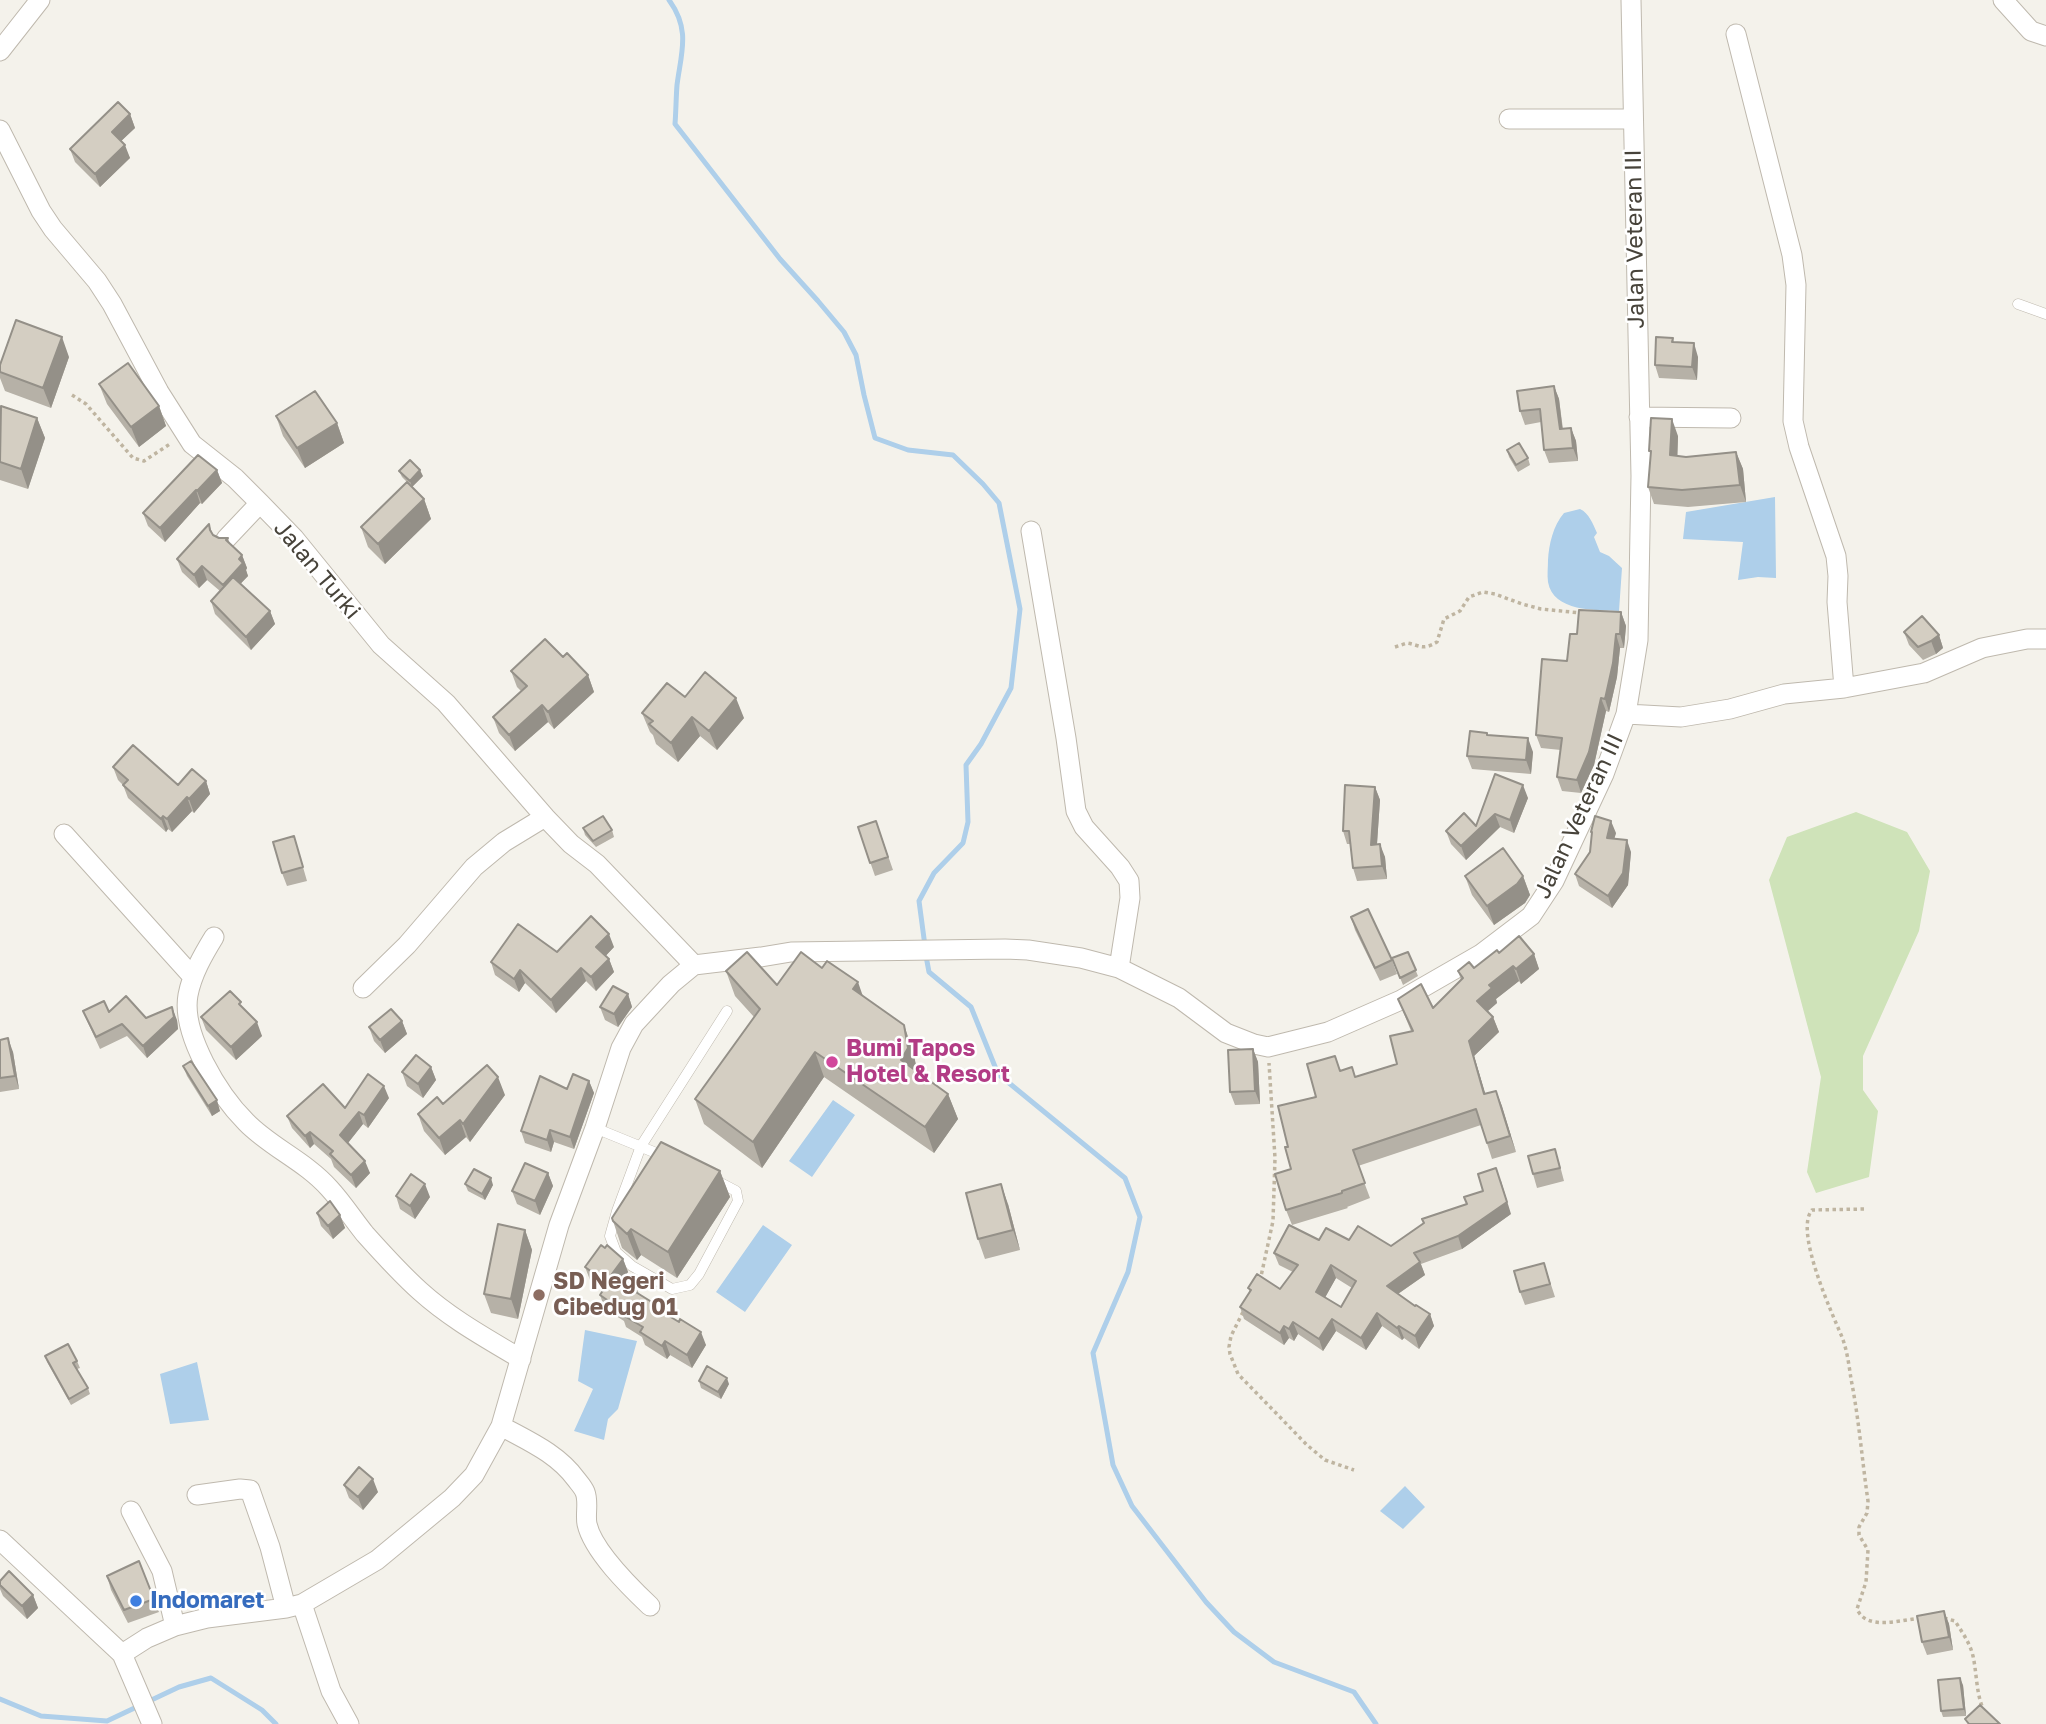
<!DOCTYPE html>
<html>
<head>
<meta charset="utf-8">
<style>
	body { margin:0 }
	canvas { display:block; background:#f4f2eb }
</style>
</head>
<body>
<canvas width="2046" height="1724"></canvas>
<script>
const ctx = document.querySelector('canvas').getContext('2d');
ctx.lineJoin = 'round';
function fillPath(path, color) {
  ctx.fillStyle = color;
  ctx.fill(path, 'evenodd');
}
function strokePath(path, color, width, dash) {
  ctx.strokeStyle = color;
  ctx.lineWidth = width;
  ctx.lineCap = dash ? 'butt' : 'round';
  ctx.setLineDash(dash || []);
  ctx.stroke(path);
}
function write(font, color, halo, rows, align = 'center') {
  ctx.font = font + ' "Golos Text",sans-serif';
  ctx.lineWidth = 5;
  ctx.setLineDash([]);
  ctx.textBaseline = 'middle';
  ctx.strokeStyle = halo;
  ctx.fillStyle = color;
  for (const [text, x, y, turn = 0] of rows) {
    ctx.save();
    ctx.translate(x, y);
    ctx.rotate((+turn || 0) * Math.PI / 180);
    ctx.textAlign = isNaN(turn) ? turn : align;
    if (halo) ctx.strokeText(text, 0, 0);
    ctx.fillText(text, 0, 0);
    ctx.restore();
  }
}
fillPath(new Path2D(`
	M1856,812L1907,832L1930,871L1919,931L1863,1056V1090L1878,1111L1869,1177L1816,1193L1807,1172L1821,1077L1769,880L1787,837Z`), '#cfe3b9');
fillPath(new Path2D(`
	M1775,497L1776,578L1758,577L1738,580L1743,542L1683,539L1686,512Z
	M1580,509C1589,513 1593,524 1597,533L1594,537L1600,552L1609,556L1622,568L1619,611C1596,610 1553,612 1548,582C1547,575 1548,567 1548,560C1549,544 1553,526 1564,513Z
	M833,1100L855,1115L812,1177L789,1161Z
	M763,1225L792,1245L745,1312L716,1292Z
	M585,1330L637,1341L618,1409L608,1419L604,1440L574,1431L593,1389L578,1381Z
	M197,1362L209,1420L170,1424L160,1374Z
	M1405,1486L1425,1507L1403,1529L1380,1511Z`), '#aecfea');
strokePath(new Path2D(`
	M669,0C691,30 681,53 677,85C676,98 676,111 675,124L780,259L818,301L844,332L856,355L864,395L875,438L908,450L953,455L983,484L999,503L1020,609L1011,688L981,744L966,765L968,822L963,843L934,873L919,901L925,946
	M926,956L929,972L971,1007L998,1074L1125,1178L1140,1217L1128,1272L1093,1353L1113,1465L1132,1506L1206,1602L1234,1632L1274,1662L1354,1692L1376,1724
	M0,1699L41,1716L107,1721L179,1687L211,1678L262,1710L276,1724`), '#aecfea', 5);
const service = new Path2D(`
	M2018,304L2046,314
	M595,1128L666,1157
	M715,1180L736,1191L738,1201L699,1274L690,1285L672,1289L632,1266L616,1252L610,1236L617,1211L641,1146L727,1011`);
const minor = new Path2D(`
	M2003,0L2031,31L2046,36
	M1736,34L1792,255L1796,285L1793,421L1799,447L1836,556L1838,576L1837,602L1844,688
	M0,51L40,0
	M1509,119H1633
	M0,130L41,211L53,229L97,281L112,304L159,392L192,444L235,478L260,503L294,538L381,645L446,703L545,817L571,844L597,864L694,965
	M1639,417L1731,418
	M1031,531L1066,738L1076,811L1084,827L1120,867L1129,881L1130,898L1119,968
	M226,539L260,503
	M1626,714L1681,717L1730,709L1784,694L1844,688L1924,673L1982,648L2027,639H2046
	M64,834L193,977
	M214,937C203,955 192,974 188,995C181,1034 219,1095 246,1122C270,1147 305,1161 329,1188C342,1202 353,1219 365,1234C382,1253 401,1274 420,1291C451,1319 486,1338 521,1359
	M363,988L407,945L474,867L504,842L545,817
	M501,1426C528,1441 557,1453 576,1479C579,1483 583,1487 585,1492C589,1502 585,1514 587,1524C593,1551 630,1587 650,1606
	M197,1495L240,1489L250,1490L270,1547L286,1608
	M131,1511L162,1571L175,1626
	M0,1540L122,1654
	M302,1604L331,1691L349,1724
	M152,1724L122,1654L147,1638L175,1626L207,1618L286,1608L302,1604L377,1560L452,1498L474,1475L501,1426L559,1225L595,1128L621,1048L634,1024L671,984L694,965L761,957L791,952L1005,949L1028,950L1081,958L1119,968L1179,998L1226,1033L1254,1044L1268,1047L1328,1032L1401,1000L1481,954L1531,916L1554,881L1604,774L1626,714L1638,640L1641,476L1631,0`);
strokePath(service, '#bfb9ae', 11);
strokePath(minor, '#bfb9ae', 21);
strokePath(new Path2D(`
	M72,395L86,404L133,458L144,461L170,444
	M1395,647L1407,643C1420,645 1422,651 1437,642L1444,619L1460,611L1469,597L1483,592L1495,594L1522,604L1541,609L1581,613
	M1864,1209L1812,1210C1794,1231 1832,1313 1842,1337C1847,1350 1849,1365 1851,1379C1859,1419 1862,1460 1868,1501L1867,1513L1859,1527V1535L1868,1550L1866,1582L1857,1609C1867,1632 1903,1619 1922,1618
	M1260,1281L1273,1221L1275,1158L1269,1063
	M1243,1312L1231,1336L1229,1347L1230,1354L1238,1374L1307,1445L1325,1460L1354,1470
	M1944,1618L1955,1621C1962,1632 1970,1643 1973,1656C1977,1674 1976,1694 1984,1711`), '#bfb5a1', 3.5, [3.5, 3.5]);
strokePath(service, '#fff', 10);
strokePath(minor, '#fff', 19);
fillPath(new Path2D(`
	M130,114L135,128L121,141L130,158L100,187L75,162L70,149Z
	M1673,338L1674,342L1698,357L1697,380L1659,378L1655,365Z
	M69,357L51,408L5,391L0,378V365Z
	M99,384L159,406L166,426L139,447L107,404Z
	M1554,386L1559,399L1563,429L1571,428L1576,441L1578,461L1549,463L1544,450L1541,422L1525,425L1520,411Z
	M0,408L37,418L45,438L28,489L0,480Z
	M276,416L337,423L344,443L305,468L283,436Z
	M1678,436L1677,456L1686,457L1736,452L1743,469L1746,502L1688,507L1654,504L1648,487L1651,454L1649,451Z
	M1507,450L1528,458L1530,465L1518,472L1509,457Z
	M217,470L222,483L202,504L200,503L165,542L148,526L143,513Z
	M399,471L423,476L412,487L424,499L431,519L385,564L368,547L361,527L407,482L402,477Z
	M209,524L213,535L219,538H228L230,544L242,555L247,568L246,570L248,576L240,584L270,611L275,624L251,650L215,614L211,601L220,591L207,580L199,588L182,572L177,559Z
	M1621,612L1626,626L1624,648H1620L1617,677L1609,712L1606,711L1594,765L1581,793L1562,791L1557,777L1561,750L1541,748L1536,735L1577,634Z
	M1904,632L1939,635L1943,648L1936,654L1923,660L1909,645Z
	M563,657L588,675L594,692L554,729L548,722L515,751L499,733L493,717L521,691L517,687L511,671Z
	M685,697L744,718L717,750L700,736L678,762L656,744L653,735L650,732L642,713Z
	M1487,733L1488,735L1533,752L1531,774L1472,769L1467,756Z
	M113,767L178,785L206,781L210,794L194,813L192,811L172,832L168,829L166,832L128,798L123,785L118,780Z
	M1495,774L1528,798L1514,833L1500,827L1466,860L1451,844L1446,831L1476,826Z
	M1375,787L1380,800L1377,844L1385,857L1387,879L1357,881L1353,868L1350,844H1347L1343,831Z
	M876,821L893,870L875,876L858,827Z
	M583,828L612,830L614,837L596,847L585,835Z
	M1591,832L1616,833L1614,839L1631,852L1628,885L1612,908L1579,886L1575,874L1590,852L1592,836Z
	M294,836L307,881L287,886L282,873Z
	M1465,876H1523L1530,895L1525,903L1494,925L1472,895Z
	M1351,917L1392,960L1397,974L1380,981L1355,930Z
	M614,947L605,956L609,959L614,972L596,991L586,981L556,1013L525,983L519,992L495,975L491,962L557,952Z
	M1408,952L1418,976L1403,985L1392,958Z
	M1499,953L1534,954L1539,969L1521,984L1519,981L1496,999L1497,1003L1488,1011L1493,1017L1499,1032L1474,1056L1485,1094L1496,1091L1516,1152L1492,1159L1481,1125L1358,1166L1370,1198L1347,1207L1348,1208L1292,1225L1286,1210L1291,1169L1288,1147L1316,1097L1341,1070L1356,1077L1397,1064L1411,1031L1398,999L1433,1008L1461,980L1458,971L1474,968Z
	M726,971L777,985L863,996L913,1051L917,1072L948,1094L958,1119L934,1153L824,1077L762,1168L704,1124L695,1099L754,1017L735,996Z
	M628,994L632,1007L618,1027L605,1020L600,1007Z
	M243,1008L262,1036L236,1060L206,1030L201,1017Z
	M83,1011L109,1012L146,1018L177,1020L178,1029L147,1058L127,1036L100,1049L88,1023Z
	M402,1021L407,1034L385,1053L374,1041L369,1027Z
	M0,1040L13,1052L19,1089L0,1092Z
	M1253,1049L1258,1062L1260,1104L1235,1105L1230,1092Z
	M183,1066L220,1111L212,1116L187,1076Z
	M431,1067L436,1080L423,1098L407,1086L402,1072Z
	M589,1081L594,1093L574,1149L554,1142L551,1152L525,1143L521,1131L567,1089Z
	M505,1095L470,1142L466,1137L445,1155L424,1131L418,1114L443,1104Z
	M389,1098L368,1128L363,1124L348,1143L370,1173L356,1188L334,1167L331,1159L314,1144L310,1148L292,1128L287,1116L345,1108Z
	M1559,1162L1564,1181L1537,1188L1533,1174Z
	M720,1171L730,1197L677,1278L641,1255L637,1260L622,1248L612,1218Z
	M548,1173L553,1186L540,1215L517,1204L512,1191Z
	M465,1184L493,1185L485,1200L468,1191Z
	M396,1196L430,1197L415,1219L400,1209Z
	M1008,1204L1020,1250L985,1259L978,1239Z
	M317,1213L340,1215L345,1228L333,1239L321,1226Z
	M1511,1214L1462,1249L1421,1264L1425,1275L1398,1294L1415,1306L1430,1314L1434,1326L1419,1349L1404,1338L1402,1340L1382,1326L1366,1350L1336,1331L1323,1351L1298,1334L1294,1341L1289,1338L1284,1345L1244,1319L1240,1307L1250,1292L1248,1288L1280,1289L1293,1272L1279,1265L1274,1253L1319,1240H1349L1391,1246ZM1336,1278L1352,1288L1341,1307L1325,1297Z
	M525,1230L532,1250L518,1319L491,1313L484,1294Z
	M623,1259L628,1272L623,1279L636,1287L639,1294L655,1304L657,1309L706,1345L692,1368L670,1355L667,1359L645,1345L642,1337L626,1327L624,1321L605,1309L600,1295L603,1290L590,1280L585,1267Z
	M1544,1263L1555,1297L1525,1305L1520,1292Z
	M45,1356L77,1361L80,1368L77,1369L88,1388L90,1394L71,1405L47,1362Z
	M699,1381L729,1384L721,1399L701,1388Z
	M344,1485L378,1492L363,1510L349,1498Z
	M107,1576L154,1599L159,1612L128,1623L111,1590Z
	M0,1581L33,1595L38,1608L27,1619L3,1596L0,1589Z
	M1944,1611L1949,1624L1953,1650L1927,1655L1922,1642Z
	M1963,1685L1966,1716L1943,1717L1941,1711Z`), '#b6b1a7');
fillPath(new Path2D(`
	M130,114L135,128L117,145L112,132Z
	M125,145L130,158L100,187L95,174Z
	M62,337L69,357L51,408L43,388Z
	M1694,343L1698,357L1697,380L1692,367Z
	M1554,386L1559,399L1564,442L1560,429Z
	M159,406L166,426L139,447L131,427Z
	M37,418L45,438L28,489L21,469Z
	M1672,419L1678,436L1677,472L1670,455Z
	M337,423L344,443L305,468L297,448Z
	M1571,428L1576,441L1578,461L1573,448Z
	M1736,452L1743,469L1746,502L1740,485Z
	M217,470L222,483L202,504L197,491Z
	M420,470L423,476L412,487L410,481Z
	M196,490L200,503L165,542L160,528Z
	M424,499L431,519L385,564L378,544Z
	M242,555L247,568L246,570L248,576L227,598L223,585L239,559Z
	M202,566L207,580L199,588L194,575Z
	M270,611L275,624L251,650L246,637Z
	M1621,612L1626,626L1624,648L1620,634Z
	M1616,634L1620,648L1617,677L1609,712L1605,699Z
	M1939,635L1943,648L1936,654L1931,641Z
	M588,675L594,692L554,729L548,712Z
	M736,698L744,718L717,750L709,731Z
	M1601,698L1606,711L1594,765L1581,793L1577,780Z
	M542,705L548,722L515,751L509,735Z
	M692,717L700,736L678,762L671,743Z
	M1528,738L1533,752L1531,774L1526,760Z
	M206,781L210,794L194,813L189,799Z
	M1523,785L1528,798L1514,833L1510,820Z
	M1375,787L1380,800L1376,858L1371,845Z
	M187,797L192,811L172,832L167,819Z
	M1495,814L1500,827L1466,860L1461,846Z
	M163,816L168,829L166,832L161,819Z
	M1611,821L1616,833L1611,850L1607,838Z
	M1627,840L1631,852L1628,885L1612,908L1608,896Z
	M1380,844L1385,857L1387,879L1382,866Z
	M1523,876L1530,895L1525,903L1494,925L1487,906Z
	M609,934L614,947L601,961L596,947Z
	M1534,954L1539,969L1521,984L1516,969Z
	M609,959L614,972L596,991L591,977Z
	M1513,966L1519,981L1496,999L1497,1003L1482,1016L1477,1001L1489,985Z
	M581,968L586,981L556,1013L551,1000Z
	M520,970L525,983L519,992L514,979Z
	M858,982L867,1008L853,989Z
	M628,994L632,1007L618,1027L614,1014Z
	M172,1007L177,1020L178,1029L147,1058L143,1046Z
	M1493,1017L1499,1032L1474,1056L1490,1109L1484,1094L1469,1041Z
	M402,1021L407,1034L385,1053L380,1040Z
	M257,1022L262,1036L236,1060L231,1047Z
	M904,1025L913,1051L918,1074L901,1060Z
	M8,1038L13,1052L19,1089L15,1076Z
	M1253,1049L1258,1062L1260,1104L1255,1091Z
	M815,1052L824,1077L762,1168L753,1142Z
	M431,1067L436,1080L423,1098L418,1084Z
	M498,1077L505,1095L470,1142L463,1124Z
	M589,1081L594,1093L574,1149L570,1137Z
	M384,1086L389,1098L368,1128L364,1115Z
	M1496,1091L1502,1106L1516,1152L1510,1136Z
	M948,1094L958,1119L934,1153L925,1127Z
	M217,1100L220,1111L212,1116L208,1106Z
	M359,1112L363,1124L344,1148L340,1135Z
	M460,1120L466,1137L445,1155L439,1138Z
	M550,1130L554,1142L551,1152L547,1140Z
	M310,1132L314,1144L310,1148L305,1136Z
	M365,1161L370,1173L356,1188L351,1175Z
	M720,1171L730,1197L677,1278L668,1252Z
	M548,1173L553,1186L540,1215L535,1201Z
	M491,1178L493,1185L485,1200L482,1194Z
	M1501,1181L1511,1214L1462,1249L1458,1236Z
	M425,1184L430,1197L415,1219L410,1206Z
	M1001,1184L1008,1204L1020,1250L1013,1230Z
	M340,1215L345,1228L333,1239L328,1226Z
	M631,1229L641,1255L637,1260L627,1234Z
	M525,1230L532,1250L518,1319L511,1299Z
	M623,1259L628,1272L611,1296L606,1282Z
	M1420,1262L1425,1275L1392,1298L1387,1286Z
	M1331,1265L1336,1278L1321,1305L1316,1292Z
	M1377,1313L1382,1326L1366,1350L1361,1338Z
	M1430,1314L1434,1326L1419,1349L1415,1336Z
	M1332,1319L1336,1331L1323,1351L1319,1339Z
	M1293,1322L1298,1334L1294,1341L1289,1329Z
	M1284,1326L1289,1338L1284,1345L1280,1333Z
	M1399,1326L1404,1338L1402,1340L1397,1328Z
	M701,1332L706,1345L692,1368L687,1355Z
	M665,1341L670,1355L667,1359L662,1346Z
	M727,1378L729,1384L721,1399L718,1392Z
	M373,1479L378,1492L363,1510L358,1497Z
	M33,1595L38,1608L27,1619L22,1606Z
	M1944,1611L1949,1624L1953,1650L1949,1637Z
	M1960,1678L1963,1685L1966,1716L1964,1709Z`), '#949088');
const building = new Path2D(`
	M118,102L130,114L112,132L125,145L95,174L70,149Z
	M16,320L62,337L43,388L0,372V365Z
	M1656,337L1673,338L1672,342L1694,343L1692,367L1655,365Z
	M128,363L159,406L131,427L99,384Z
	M1554,386L1560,429L1571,428L1573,448L1544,450L1540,409L1520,411L1517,391Z
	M315,391L337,423L297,448L276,416Z
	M1,406L37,418L21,469L0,462Z
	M1651,418L1672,419L1670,455L1686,457L1736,452L1740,485L1682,490L1648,487L1651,451H1649Z
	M1519,443L1528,458L1516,465L1507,450Z
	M198,455L217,470L197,491L196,490L160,528L143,513Z
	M410,460L420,470L410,481L399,471Z
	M407,482L424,499L378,544L361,527Z
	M209,524L210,530L213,535L219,538H228L226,540L242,555L239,559L243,563L223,585L202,566L194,575L177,559Z
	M233,577L270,611L246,637L211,601Z
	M1579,610L1621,612L1620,634H1616L1613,663L1605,699L1601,698L1589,752L1577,780L1557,777L1562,738L1536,735L1542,659L1567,661L1570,634H1577Z
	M1922,616L1939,635L1931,641L1918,647L1904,632Z
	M545,639L563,657L567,653L588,675L548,712L542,705L509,735L493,717L527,686L511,671Z
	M705,672L736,698L709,731L692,717L671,743L649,724L653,721L642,713L667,683L685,697Z
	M1470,731L1487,733V735L1528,738L1526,760L1467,756Z
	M133,745L178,785L192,769L206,781L189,799L187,797L167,819L163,816L161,819L123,785L128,780L113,767Z
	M1495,774L1523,785L1510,820L1495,814L1461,846L1446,831L1464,813L1476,826Z
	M1345,785L1375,787L1371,845L1380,844L1382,866L1353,868L1349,831H1343Z
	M603,816L612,830L593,841L583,828Z
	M1595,816L1611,821L1607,838L1627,840L1623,873L1608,896L1575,874L1590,852L1592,832H1591Z
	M876,821L888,857L870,863L858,827Z
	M294,836L303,867L282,873L273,842Z
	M1503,848L1523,876L1517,884L1487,906L1465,876Z
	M1368,909L1392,960L1375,968L1351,917Z
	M591,916L609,934L596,947L609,959L591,977L581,968L551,1000L520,970L514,979L491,962L518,924L557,952Z
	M1519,936L1534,954L1516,969L1513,966L1489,985L1492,988L1477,1001L1493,1017L1469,1041L1484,1094L1496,1091L1510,1136L1487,1143L1476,1109L1353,1150L1365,1183L1342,1191V1193L1286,1210L1275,1174L1291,1169L1285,1147H1288L1278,1106L1316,1097L1307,1064L1335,1056L1340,1071L1352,1067L1355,1077L1397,1064L1390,1036L1413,1031L1398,999L1421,984L1433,1008L1463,978L1458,971L1469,962L1474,968L1497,950L1499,953Z
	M747,952L777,985L801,952L822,968L827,961L858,982L853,989L904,1025L908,1048L901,1060L948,1094L925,1127L815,1052L753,1142L695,1099L760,1009L726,971Z
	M1408,952L1416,970L1400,978L1392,958Z
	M613,986L628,994L614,1014L600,1007Z
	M230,991L241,1002L239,1004L257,1022L231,1047L201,1017Z
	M126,996L146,1018L172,1007L174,1017L143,1046L122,1024L96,1037L83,1011L104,1001L109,1012Z
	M391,1009L402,1021L380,1040L369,1027Z
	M8,1038L15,1076L0,1078V1040Z
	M1253,1049L1255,1091L1230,1092L1228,1050Z
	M416,1055L431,1067L418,1084L402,1072Z
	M191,1061L217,1100L208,1106L183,1066Z
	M487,1065L498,1077L463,1124L460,1120L439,1138L418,1114L437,1097L443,1104Z
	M368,1074L384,1086L364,1115L359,1112L340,1135L365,1161L351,1175L330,1154L333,1151L310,1132L305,1136L287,1116L323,1084L345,1108Z
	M573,1074L589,1081L570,1137L550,1130L547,1140L521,1131L540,1076L567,1089Z
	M661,1142L720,1171L668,1252L631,1229L627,1234L613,1221L612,1218Z
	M1555,1149L1560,1168L1533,1174L1528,1156Z
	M525,1163L548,1173L535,1201L512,1191Z
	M1496,1168L1507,1202L1458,1236L1414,1253L1420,1262L1387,1286L1415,1306L1416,1305L1430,1314L1415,1336L1399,1326L1397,1328L1377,1313L1361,1338L1332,1319L1319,1339L1293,1322L1289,1329L1284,1326L1280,1333L1240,1307L1251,1290L1248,1288L1257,1274L1280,1289L1298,1265L1274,1253L1289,1225L1319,1240L1326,1228L1349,1240L1358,1226L1391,1246L1424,1223L1422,1219L1467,1204L1464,1197L1483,1191L1478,1174ZM1331,1265L1356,1281L1341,1307L1316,1292Z
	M474,1169L491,1178L482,1194L465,1184Z
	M411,1174L425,1184L410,1206L396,1196Z
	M1001,1184L1013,1230L978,1239L966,1193Z
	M330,1201L340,1215L328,1226L317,1213Z
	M498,1224L525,1230L511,1299L484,1294Z
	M601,1245L605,1248L607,1245L623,1259L606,1282L585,1267Z
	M1544,1263L1550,1284L1520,1292L1514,1271Z
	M614,1273L636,1287L634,1291L655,1304L654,1307L679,1322L680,1319L701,1332L687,1355L665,1341L662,1346L640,1332L643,1327L621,1314L623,1311L600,1295Z
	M68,1344L77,1361L73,1363L88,1388L69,1399L45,1356Z
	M707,1366L727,1378L718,1392L699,1381Z
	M359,1467L373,1479L358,1497L344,1485Z
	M139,1561L154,1599L124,1610L107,1576Z
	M9,1571L33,1595L22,1606L0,1585V1581Z
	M1944,1611L1949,1637L1922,1642L1917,1616Z
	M1960,1678L1964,1709L1941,1711L1938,1680Z
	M1980,1705L2000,1724H1969L1965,1719Z`);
fillPath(building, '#d4cec2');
strokePath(building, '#949088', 2);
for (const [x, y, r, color] of [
	[832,1062,7,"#d1479c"],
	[539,1295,7,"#8d6e63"],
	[136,1601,7,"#3f7fe0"]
]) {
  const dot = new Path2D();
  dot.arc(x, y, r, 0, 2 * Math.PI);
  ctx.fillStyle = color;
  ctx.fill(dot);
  strokePath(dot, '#fff', 2.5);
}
write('23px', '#47433a', '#fff', [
	["Jalan Veteran III",1635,239,-91],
	["Jalan Turki",317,570,50],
	["Jalan Veteran III",1579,816,-65]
]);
write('bold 23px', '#b23c85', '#fff', [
	["Bumi Tapos",846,1049],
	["Hotel & Resort",846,1075]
], 'left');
write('bold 23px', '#785e54', '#fff', [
	["SD Negeri",553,1282],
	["Cibedug 01",553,1308]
], 'left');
write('bold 23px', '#366cbe', '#fff', [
	["Indomaret",150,1601]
], 'left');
</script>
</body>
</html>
